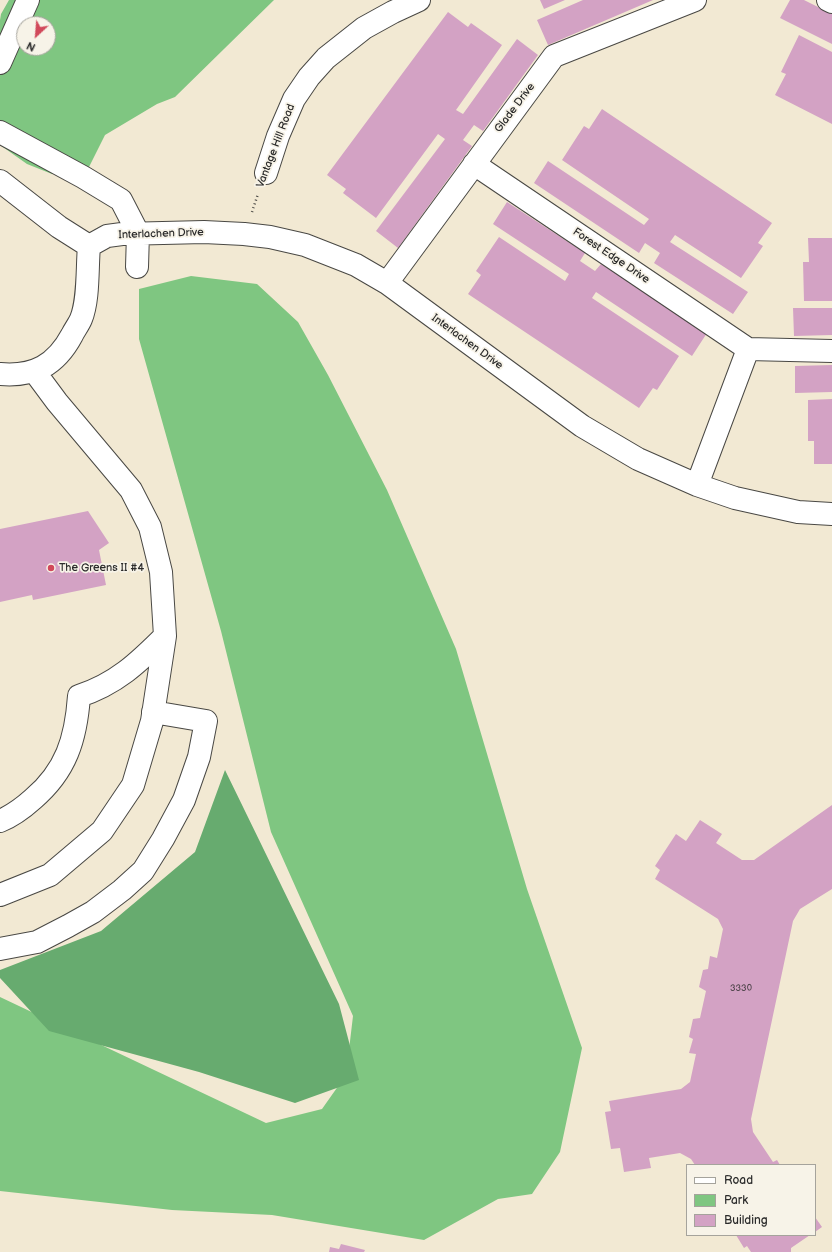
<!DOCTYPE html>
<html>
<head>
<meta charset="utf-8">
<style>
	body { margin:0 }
	#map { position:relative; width:832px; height:1252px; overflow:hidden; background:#f2e9d3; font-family:"Balsamiq Sans",sans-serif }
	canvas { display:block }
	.legend { position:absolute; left:686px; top:1164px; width:130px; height:72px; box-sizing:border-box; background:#f7f3e8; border:1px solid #a5a39c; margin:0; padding:5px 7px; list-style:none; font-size:12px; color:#2b2b2b }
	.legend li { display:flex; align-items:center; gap:8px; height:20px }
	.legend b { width:20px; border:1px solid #a5a39c }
	.north { position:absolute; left:16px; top:16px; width:40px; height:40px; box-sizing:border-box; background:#f7f3e8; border:1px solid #a5a39c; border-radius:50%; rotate:206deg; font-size:11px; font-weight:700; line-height:16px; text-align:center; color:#2b2b2b }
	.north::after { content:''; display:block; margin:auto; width:14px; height:18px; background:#d1495b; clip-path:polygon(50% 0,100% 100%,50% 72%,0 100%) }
</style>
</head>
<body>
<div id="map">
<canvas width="832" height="1252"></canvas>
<ul class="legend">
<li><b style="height:5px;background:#fff"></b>Road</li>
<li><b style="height:11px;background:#7fc681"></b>Park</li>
<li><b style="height:11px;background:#d3a2c4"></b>Building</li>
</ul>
<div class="north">N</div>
</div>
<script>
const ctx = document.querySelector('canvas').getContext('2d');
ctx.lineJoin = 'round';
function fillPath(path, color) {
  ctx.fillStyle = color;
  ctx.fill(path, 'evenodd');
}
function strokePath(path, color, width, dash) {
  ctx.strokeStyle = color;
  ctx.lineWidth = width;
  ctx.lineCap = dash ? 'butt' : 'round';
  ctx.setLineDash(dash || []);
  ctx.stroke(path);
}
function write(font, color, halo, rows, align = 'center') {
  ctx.font = font + ' "Balsamiq Sans",sans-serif';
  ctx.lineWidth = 3.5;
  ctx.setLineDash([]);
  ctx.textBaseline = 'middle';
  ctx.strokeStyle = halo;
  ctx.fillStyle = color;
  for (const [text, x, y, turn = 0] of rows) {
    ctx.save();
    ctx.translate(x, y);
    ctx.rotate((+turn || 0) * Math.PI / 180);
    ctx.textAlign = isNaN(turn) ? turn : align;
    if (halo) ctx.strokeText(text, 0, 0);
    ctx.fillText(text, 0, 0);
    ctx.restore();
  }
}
fillPath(new Path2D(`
	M9,0H274L175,97L157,104L105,135L88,169L52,174L27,164L0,145V20L1,14ZM24,24H48V48H24Z
	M191,276L257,284L298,322L328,375L387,490L456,649L527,889L582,1048L560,1152L532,1194L498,1199L424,1240L272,1215L172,1210L0,1191V997L266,1123L322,1109L346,1075L353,1016L271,832L221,631L139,339V289Z`), '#7fc681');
fillPath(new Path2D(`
	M225,770L339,1004L359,1080L295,1103L199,1072L49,1031L0,978V970L101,931L195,852Z`), '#67ab6f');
fillPath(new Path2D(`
	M540,0H565L544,9Z
	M583,0H653L548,45L537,20Z
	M790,0H804L832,14V44L780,18Z
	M448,12L468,27L471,23L502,45L456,110L463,114L517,39L538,55L483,131L474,125L463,140L472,146L398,248L376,231L445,139L438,134L376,218L343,193L346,189L327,175Z
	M799,35L832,52V124L775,95L786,74L781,72Z
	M602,109L772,223L758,243L763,246L741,278L675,235L670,242L748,292L733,314L654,263L660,253L645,243L639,253L534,183L548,161L644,225L649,219L562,160L584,126L589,129Z
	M507,202L585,253L580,261L595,271L601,264L707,333L692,356L596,292L592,298L679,356L657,390L653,388L639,408L468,294L481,275L476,271L499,237L565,281L569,274L493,224Z
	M808,238H832V301H804L803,262H809Z
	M793,308H832V335L794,336Z
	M832,365V392L795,393V366Z
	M832,399V464H814V441H808V400Z
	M88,511L109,543L99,550L106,585L33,600L32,595L0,602V529Z
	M832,805V889L800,909L793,921L751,1119L753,1132L773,1162L777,1160L780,1165H695L691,1159L680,1153L649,1158L651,1168L624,1172L620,1148L611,1149L605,1112L611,1111L609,1101L681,1089L690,1082L696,1054L689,1053L693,1039L689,1037L693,1019L700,1018L706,991L699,987L703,970L708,969L710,956L717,958L723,929L718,919L655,879L660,870L655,866L676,834L686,841L700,820L722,834L716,843L742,860H754Z
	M815,1217L822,1227L815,1232Z
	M736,1235H810L791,1248V1252H751L747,1246L744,1248Z
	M341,1244L365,1250L364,1252H329L330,1247L339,1249Z`), '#d3a2c4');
const minor = new Path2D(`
	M828,0L832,2
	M0,63L28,0
	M0,132L83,177L121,200L138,233L137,267
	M474,164L748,349L832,351
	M266,173L278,136L294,99L309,77L326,58L364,28L393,12L419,0
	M0,181L59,227L89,246
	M387,283L554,56L695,0
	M0,374C34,377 56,365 72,335C75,329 79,324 81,319C89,300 87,267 89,246L107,236L122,234L204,232L244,234L270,237L305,245L356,265L387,283L582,426L638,459L697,485L735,498L798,512L832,514
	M697,485L748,349
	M0,821C12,816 23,808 33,799C66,771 76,739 79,696C116,684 138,663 165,636
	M0,895L50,875L102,831L133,785L152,721L165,636L161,572L150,527L131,490L57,402L34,371
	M0,949L37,942L68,926L93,912L122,890L143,871L163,839L184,800L199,757L206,721L153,712`);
strokePath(minor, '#494844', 24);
strokePath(new Path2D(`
	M252,212L258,194`), '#494844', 2.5, [1, 3]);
strokePath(minor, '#fff', 22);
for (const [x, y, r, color] of [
	[51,568,4,"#d1495b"]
]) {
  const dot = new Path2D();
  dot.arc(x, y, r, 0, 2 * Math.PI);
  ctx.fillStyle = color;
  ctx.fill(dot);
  strokePath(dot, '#f7f3e8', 1.5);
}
write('9px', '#554951', null, [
	["3330",741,989]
]);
write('11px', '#2b2b2b', '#f7f3e8', [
	["Glade Drive",515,108,-53],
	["Vantage Hill Road",276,146,-69],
	["Interlachen Drive",161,234,-2],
	["Forest Edge Drive",611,256,34],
	["Interlachen Drive",467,342,36]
]);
write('11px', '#2b2b2b', '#f7f3e8', [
	["The Greens II #4",59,568]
], 'left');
</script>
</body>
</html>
